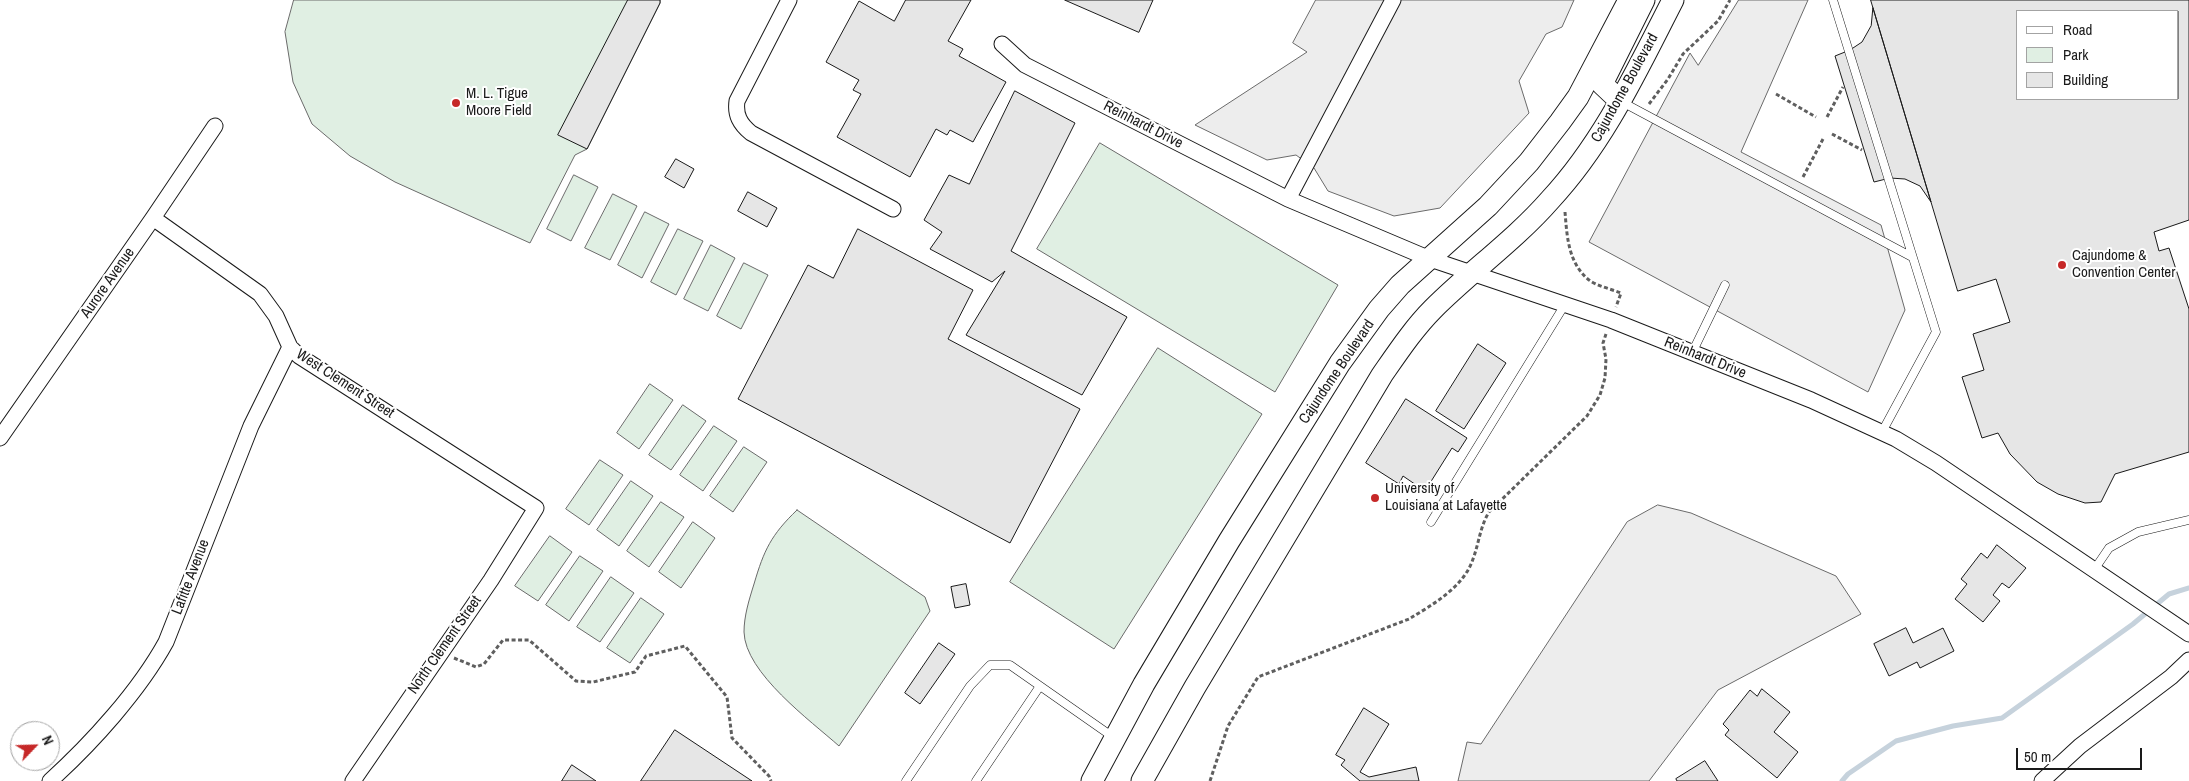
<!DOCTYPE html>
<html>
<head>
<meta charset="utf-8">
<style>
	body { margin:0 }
	#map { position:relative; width:2189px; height:781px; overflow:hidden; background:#fff; font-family:"Archivo Narrow",sans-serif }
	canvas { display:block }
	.legend { position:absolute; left:2016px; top:10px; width:162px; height:90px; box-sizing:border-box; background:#fff; border:1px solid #a3a3a3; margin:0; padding:6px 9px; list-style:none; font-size:15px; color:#1a1a1a }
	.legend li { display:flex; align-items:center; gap:10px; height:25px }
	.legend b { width:25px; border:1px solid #a3a3a3 }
	.north { position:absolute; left:10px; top:721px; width:50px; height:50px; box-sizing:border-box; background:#fff; border:1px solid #a3a3a3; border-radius:50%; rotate:66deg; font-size:14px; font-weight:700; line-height:20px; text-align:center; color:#1a1a1a }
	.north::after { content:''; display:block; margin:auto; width:18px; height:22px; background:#c62828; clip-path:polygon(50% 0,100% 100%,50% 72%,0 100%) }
	.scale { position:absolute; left:2016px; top:748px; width:126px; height:22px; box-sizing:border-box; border:2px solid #1a1a1a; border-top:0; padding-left:6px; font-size:15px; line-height:18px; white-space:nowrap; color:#1a1a1a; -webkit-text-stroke:4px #fff; paint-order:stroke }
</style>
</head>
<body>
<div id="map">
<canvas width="2189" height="781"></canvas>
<ul class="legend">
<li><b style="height:6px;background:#fff"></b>Road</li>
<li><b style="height:14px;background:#e0efe3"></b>Park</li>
<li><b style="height:14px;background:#e6e6e6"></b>Building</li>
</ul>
<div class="north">N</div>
<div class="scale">50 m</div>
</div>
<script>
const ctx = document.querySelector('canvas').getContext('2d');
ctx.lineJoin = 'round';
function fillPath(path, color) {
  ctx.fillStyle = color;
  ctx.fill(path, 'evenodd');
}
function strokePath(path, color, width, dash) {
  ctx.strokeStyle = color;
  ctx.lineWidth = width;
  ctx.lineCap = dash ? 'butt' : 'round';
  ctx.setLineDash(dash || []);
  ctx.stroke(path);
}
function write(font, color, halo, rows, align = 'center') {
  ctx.font = font + ' "Archivo Narrow",sans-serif';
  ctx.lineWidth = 4;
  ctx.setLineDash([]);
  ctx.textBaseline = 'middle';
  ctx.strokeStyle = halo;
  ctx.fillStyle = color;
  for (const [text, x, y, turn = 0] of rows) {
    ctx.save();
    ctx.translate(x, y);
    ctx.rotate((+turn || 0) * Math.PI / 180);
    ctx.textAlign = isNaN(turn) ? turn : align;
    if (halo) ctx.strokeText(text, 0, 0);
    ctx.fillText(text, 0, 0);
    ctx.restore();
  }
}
const green = new Path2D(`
	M294,0H660V3L587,149L575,155L530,243L395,182L350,156L312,124L293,82L285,32Z
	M1100,143L1338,285L1275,392L1037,249Z
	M574,175L598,187L571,241L547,229Z
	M613,194L637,206L610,260L585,248Z
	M645,212L669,224L642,278L618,265Z
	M678,229L703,241L676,295L651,282Z
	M711,245L735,258L708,311L684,299Z
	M744,263L768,275L741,329L717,316Z
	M1158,348L1262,414L1114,649L1010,582Z
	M650,384L673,400L639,449L617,433Z
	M683,405L706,421L671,470L649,455Z
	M714,426L737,441L703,491L680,475Z
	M744,447L767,462L733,512L710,496Z
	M600,460L623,475L589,525L566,509Z
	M631,481L653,496L619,546L597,530Z
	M661,502L684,517L649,567L627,551Z
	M797,510L925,597L930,611L839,746C811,721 745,673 744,632C744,616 749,600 754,584C764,550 771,535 797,510Z
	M693,522L715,538L681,588L659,572Z
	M550,536L572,552L538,601L515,586Z
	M580,556L603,571L569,621L546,605Z
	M611,577L634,593L600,642L577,627Z
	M641,598L664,614L630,663L607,648Z`);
fillPath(green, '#e0efe3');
strokePath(green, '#6a6a6a', 1);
const parking = new Path2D(`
	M1316,0H1574L1562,27L1546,34L1519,81L1529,113L1440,208L1394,216L1328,191L1314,168L1296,155L1267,160L1195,125L1307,52L1293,43Z
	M1739,0H1808L1741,152L1881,225L1905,310L1868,392L1589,242L1690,53L1698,65Z
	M1658,505L1691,513L1836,576L1861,614L1718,690L1649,781H1458L1467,742L1481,744L1627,522Z`);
fillPath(parking, '#ededed');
strokePath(parking, '#6a6a6a', 1);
strokePath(new Path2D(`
	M1842,781L1848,774L1896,741L1953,726L2002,718L2133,624L2169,594L2189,588`), '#c6d2dc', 5);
const building = new Path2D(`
	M628,0H660V3L587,149L558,135Z
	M906,0H971L948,41L963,49L959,56L1006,82L973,142L950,130L947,135L936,129L910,177L837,137L861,94L853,90L859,80L826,62L859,1L894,21Z
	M1065,0H1153L1139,32Z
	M1871,0H2189V220L2154,232L2159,251L2169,248L2189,309V452L2115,474L2101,502L2085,503L2058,494L2037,482L2010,454L1998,433L1982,438L1962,377L1984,370L1973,334L2010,322L1996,279L1958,291ZM2018,11H2178V99H2018Z
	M1873,8L1931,202L1920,186L1905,179L1890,178L1874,182L1835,56L1850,50L1862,42L1871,26Z
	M1015,91L1075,123L1011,251L1127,317L1082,395L966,335L1005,271L992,282L930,249L942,232L924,220L949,175L969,184Z
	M676,159L694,169L684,188L665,177Z
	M748,192L777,208L767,227L738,211Z
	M858,229L973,290L948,339L1080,409L1010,543L738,399L808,265L833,278Z
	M1478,344L1506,363L1464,429L1436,411Z
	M1406,399L1467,438L1458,452L1452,448L1425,491L1403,476L1399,484L1366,463Z
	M1997,545L2026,568L2009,588L2002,583L1993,595L2000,601L1983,622L1955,599L1967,584L1961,579L1981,553L1987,558Z
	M966,584L970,605L955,608L951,587Z
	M1906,628L1913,643L1943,628L1954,651L1920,668L1917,662L1889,676L1874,644Z
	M939,643L955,654L920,704L905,693Z
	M1762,689L1790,712L1774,732L1798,752L1777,778L1725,735L1729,730L1723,724L1750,690L1757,696Z
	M1364,708L1389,724L1360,772L1369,777L1416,767L1419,781H1360L1341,765L1345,760L1336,755Z
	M675,730L752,781H641Z
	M1705,761L1718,781H1677L1676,779Z
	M572,765L596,781H562Z`);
fillPath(building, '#e6e6e6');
strokePath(building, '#1a1a1a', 1);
const lane = new Path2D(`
	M1833,0L1936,332L1882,432
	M1622,102L1912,257
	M1692,353L1725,285
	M1431,522L1564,306
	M2094,570L2109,548L2138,532L2189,520
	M906,781L970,686L990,665H1010L1113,737
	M976,781L1040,686`);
const street = new Path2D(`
	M789,0L737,101C735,115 740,124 751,133L893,209
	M1002,44L1025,65L1288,199L1430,259L1611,320L1811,400L1896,439L1936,463L2189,634
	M1288,199L1393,0
	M153,218L260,294L276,316L290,347L299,356L536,508L491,580L353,781
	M0,438L153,218L215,126
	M50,781C92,743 139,691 166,642L251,426L290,347
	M2042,781L2080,746L2171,677L2189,660`);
const secondary = new Path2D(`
	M1620,101L1602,84L1644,0
	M1092,781L1144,684L1229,541L1340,363L1379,309L1400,285L1488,206L1529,162L1560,122L1578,97L1629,0
	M1142,781L1195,687L1382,375C1398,352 1414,328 1433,309C1471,271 1515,240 1550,200C1604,142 1637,70 1673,0`);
strokePath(lane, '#1a1a1a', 9);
strokePath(street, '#1a1a1a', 17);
strokePath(secondary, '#1a1a1a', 23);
strokePath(new Path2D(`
	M1776,94L1816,117
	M1649,104L1668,79L1683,54L1718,21L1730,0
	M1827,117L1843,87
	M1832,134L1862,150
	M1803,177L1823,139
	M1565,212C1567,236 1568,263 1589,280C1597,286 1611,289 1621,293L1616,307
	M454,658L476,667L484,664L503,640H529L576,681L593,682L635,672L646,656L685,646L727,697L732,738L769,776L771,781
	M1210,781L1228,726L1258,677L1409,619C1432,605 1464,587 1473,559C1479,543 1480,527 1489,512L1587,416L1600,395L1605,378L1606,359L1603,343L1606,334`), '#5f5f5f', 3, [4, 2.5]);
strokePath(lane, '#fff', 8);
strokePath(street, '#fff', 15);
strokePath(secondary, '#fff', 21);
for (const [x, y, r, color] of [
	[456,103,5,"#c62828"],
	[2062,265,5,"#c62828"],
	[1375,498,5,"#c62828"]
]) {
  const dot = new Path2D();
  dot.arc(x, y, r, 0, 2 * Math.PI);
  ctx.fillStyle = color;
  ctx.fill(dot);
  strokePath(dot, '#fff', 2);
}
write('15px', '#1a1a1a', '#fff', [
	["Cajundome Boulevard",1625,88,-61],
	["Reinhardt Drive",1143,125,27],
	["Aurore Avenue",108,283,-55],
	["Reinhardt Drive",1705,358,22],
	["Cajundome Boulevard",1337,372,-56],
	["West Clement Street",345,384,33],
	["Lafitte Avenue",191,577,-69],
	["North Clement Street",445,645,-55]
]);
write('15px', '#1a1a1a', '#fff', [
	["M. L. Tigue",466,94],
	["Moore Field",466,111],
	["Cajundome &",2072,256],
	["Convention Center",2072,273],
	["University of",1385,489],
	["Louisiana at Lafayette",1385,506]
], 'left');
</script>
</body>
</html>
